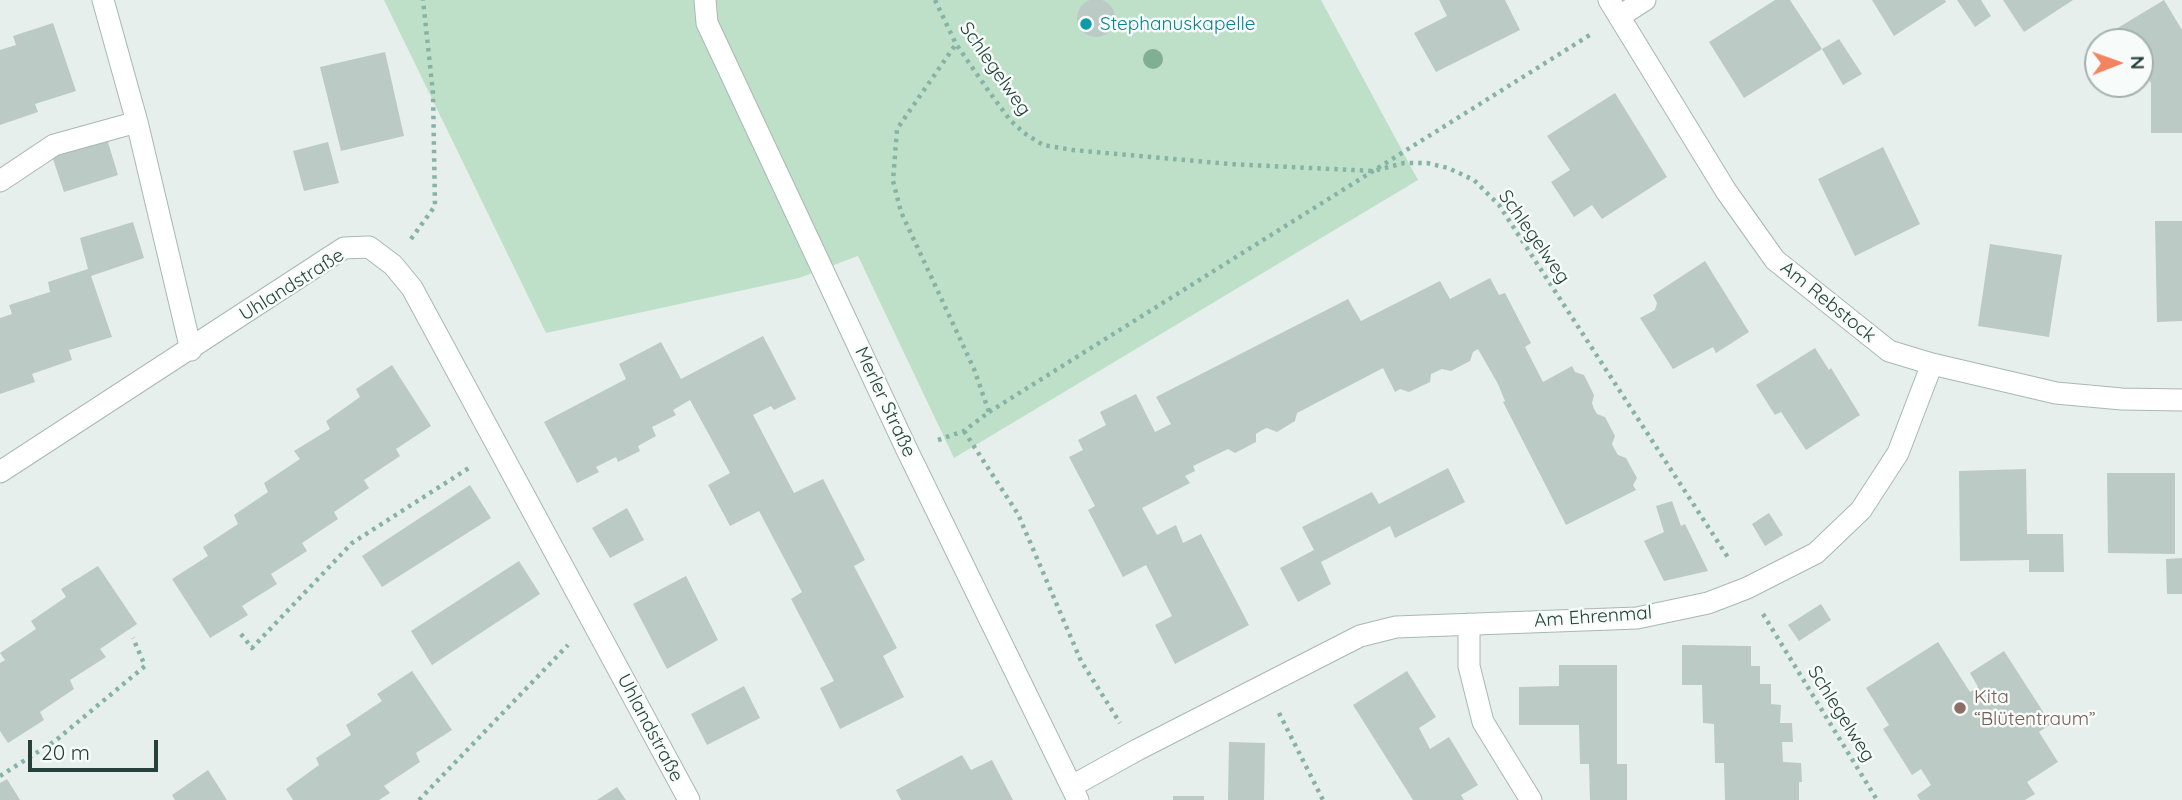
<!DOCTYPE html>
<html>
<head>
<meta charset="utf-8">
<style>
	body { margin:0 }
	#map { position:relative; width:2182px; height:800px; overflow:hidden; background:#e6efeb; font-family:Quicksand,sans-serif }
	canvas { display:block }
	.north { position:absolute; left:2084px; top:28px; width:70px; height:70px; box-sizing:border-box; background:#f7fbf9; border:2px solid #a3b1ad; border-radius:50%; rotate:89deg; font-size:19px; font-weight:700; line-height:28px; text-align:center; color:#24423a }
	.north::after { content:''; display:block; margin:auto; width:24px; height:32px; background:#f4845f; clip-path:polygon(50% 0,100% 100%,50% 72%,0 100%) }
	.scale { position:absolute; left:28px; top:740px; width:130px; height:32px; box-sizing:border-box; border:4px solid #24423a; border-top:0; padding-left:9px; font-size:21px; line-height:24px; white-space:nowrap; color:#24423a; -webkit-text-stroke:5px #f7fbf9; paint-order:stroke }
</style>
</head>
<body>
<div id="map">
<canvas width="2182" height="800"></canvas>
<div class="north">N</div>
<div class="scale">20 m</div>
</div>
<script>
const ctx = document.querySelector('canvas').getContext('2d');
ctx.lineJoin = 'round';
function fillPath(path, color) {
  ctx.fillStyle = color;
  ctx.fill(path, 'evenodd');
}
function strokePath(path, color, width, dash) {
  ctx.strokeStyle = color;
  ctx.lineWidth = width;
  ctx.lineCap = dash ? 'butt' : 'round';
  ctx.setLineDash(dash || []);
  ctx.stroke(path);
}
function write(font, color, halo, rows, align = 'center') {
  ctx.font = font + ' Quicksand,sans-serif';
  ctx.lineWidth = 5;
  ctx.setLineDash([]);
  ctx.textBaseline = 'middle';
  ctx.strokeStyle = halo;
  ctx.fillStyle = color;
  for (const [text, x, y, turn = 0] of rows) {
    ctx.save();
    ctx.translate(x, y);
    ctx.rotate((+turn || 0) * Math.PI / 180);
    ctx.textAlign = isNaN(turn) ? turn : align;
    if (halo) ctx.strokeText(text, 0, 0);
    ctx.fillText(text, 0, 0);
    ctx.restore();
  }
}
fillPath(new Path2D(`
	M384,0H1321L1418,180L954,458L858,256L799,278L546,333Z`), '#bfe0c8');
fillPath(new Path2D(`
	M1077 18a19 19 0 1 1 38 0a19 19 0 1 1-38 0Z
	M1439,0H1505L1520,30L1436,72L1414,33L1447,16Z
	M1775,0H1790L1822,49L1839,39L1862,74L1843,85L1822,49L1744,98L1709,42Z
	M1872,0H1945L1946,2L1894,36Z
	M1957,0H1981L1991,16L1975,27Z
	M2003,0H2073L2024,32Z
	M2164,0L2182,30V133H2151V83L2140,67V42H2124L2116,29Z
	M53,23L76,91L35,104L38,112L0,125V50L16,45L13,36Z
	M385,52L404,136L341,151L320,67Z
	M1615,93L1667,177L1602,219L1592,205L1574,217L1551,182L1570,170L1547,136Z
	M107,139L118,175L64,192L52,156Z
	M328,142L339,183L304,191L293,151Z
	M1883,147L1920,224L1855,256L1818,179Z
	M2155,221H2182V321L2157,322Z
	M133,222L144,258L91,276L112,337L69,350L72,360L32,374L35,382L0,394V318L12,314L9,305L50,292L48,282L88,269L80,238Z
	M1990,244L2062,255L2049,337L1978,326Z
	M1705,261L1749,332L1716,353L1713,347L1673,369L1640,318L1655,310L1657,303L1653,295Z
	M1490,278L1499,295L1505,293L1531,343L1525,347L1543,382L1572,366L1575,372L1584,375L1594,395L1592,403L1594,409L1597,414L1605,417L1615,436L1612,444L1615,450L1618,455L1626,458L1637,478L1633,485L1636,490L1566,525L1503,402L1505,401L1498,384L1478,349L1473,352L1470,361L1451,371L1442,369L1431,374L1430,382L1409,392L1400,389L1395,392L1383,368L1297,413L1295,421L1277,432L1267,428L1262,430L1256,434V442L1235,453L1228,449L1193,466L1195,471L1185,476L1190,483L1142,508L1157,535L1176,525L1183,543L1201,534L1249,625L1175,664L1155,625L1172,616L1146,565L1123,577L1088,510L1095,506L1069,457L1083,450L1078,440L1106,425L1100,412L1136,394L1155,432L1171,424L1156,397L1348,299L1361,321L1440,281L1450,299Z
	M763,336L796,399L774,410L771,406L753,415L794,493L823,479L865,560L854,566L897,648L883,656L904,697L840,729L820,688L834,681L791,599L802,592L759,511L730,526L708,485L730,473L690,400L673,410L676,415L652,427L656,436L638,446L640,451L618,462L616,457L596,467L599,472L577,483L544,422L626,379L619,364L661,342L681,379Z
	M1815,348L1829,370L1831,368L1860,415L1806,450L1781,412L1775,415L1756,385Z
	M392,365L431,426L396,449L400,456L364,480L369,488L334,512L338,519L302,543L307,551L271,574L277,584L242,606L248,615L210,638L172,579L208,556L203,547L238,524L234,515L268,492L264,483L300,459L294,451L330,429L326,421L360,397L356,389Z
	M1448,468L1465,502L1395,538L1390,526L1321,562L1331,584L1298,602L1280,568L1314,550L1302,527L1372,492L1379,504Z
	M2026,469L2027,534H2063L2064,572H2029V560L1960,561L1959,471Z
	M2107,473H2175V554L2108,553Z
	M470,485L491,518L382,587L362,556Z
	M1672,501L1681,526L1685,524L1708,571L1664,581L1644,541L1664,532L1656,506Z
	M627,508L644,540L610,558L592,528Z
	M1769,513L1783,535L1765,546L1752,524Z
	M2182,558V594H2167L2166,559Z
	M519,561L540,594L432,665L411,631Z
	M98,566L137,624L100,649L106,657L70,680L74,689L40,712L44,720L8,743L0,731V663L5,660L0,653L36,629L31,621L66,597L61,589Z
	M686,576L718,640L667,669L633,604Z
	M1821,604L1831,620L1799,641L1788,625Z
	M1938,642L1970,692L1978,687L1970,673L2004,651L2051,724L2039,732L2058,762L2027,782L2035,794L2025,800H1920L1917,795L1931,785L1921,769L1912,775L1883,729L1889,725L1866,688Z
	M1682,645L1751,646V666H1760V684H1771V704L1781,705L1780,723H1792L1793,742H1782L1783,762L1801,763L1802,782H1799V800H1725L1724,763H1715L1714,724L1703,723L1702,685H1682Z
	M1559,665H1617V764H1627V800H1590L1589,764H1580L1579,725H1519V687L1559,686Z
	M412,671L452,730L416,753L420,762L384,786L390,793L379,800H293L286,789L319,765L316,758L351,735L346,725L382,701L377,694Z
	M1407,671L1436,717L1419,728L1430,749L1449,737L1478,785L1461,795L1464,800H1413L1353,705Z
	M744,686L760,718L707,745L691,714Z
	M1229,742L1265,743L1264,800H1228Z
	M962,755L971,770L992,760L1013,800H901L896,790Z
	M208,770L227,800H175L172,795Z
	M7,779L17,795L20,800H0V783Z
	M617,787L626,800H597Z
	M1173,796H1204V800H1173Z`), '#bbcac4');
const street = new Path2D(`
	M103,0L137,122L191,350
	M705,0L707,23L907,450L1078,800
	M1609,0L1726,191L1775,260L1889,351L1932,364L2056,393L2122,399L2182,400
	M1620,16L1645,0
	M0,181L54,145L137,122
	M0,472L344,248L369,247L393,265L412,288L689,800
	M1469,624V666L1483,722L1531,800
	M1072,786L1137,750L1360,636L1396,627L1637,618L1708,603L1747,588L1816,553L1861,510L1898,453L1932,364`);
strokePath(street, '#a8b8b2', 23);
strokePath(new Path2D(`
	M935,0L956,44L990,93L1010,120L1024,133L1043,145L1073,150L1229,164L1373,171L1404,163H1427L1448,168L1474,180L1499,205L1729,559
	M411,239L435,206L433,93L423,0
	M989,412L1593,33
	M964,431L1018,514L1081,661L1120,723
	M938,440L964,431L989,412L974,369L901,212L893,181L897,129L956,44
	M1763,614L1877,800
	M241,634L252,648L352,543L472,466
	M1279,713L1323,800
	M0,776L55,741L145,666L133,638
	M419,800L568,645`), '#86b3a5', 4.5, [3.5, 5]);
strokePath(street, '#fff', 21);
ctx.fillStyle = '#80af93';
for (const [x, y] of [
	[1153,59]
]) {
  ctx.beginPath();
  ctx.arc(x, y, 10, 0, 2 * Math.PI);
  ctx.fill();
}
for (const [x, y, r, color] of [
	[1086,24,7,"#0f9aa8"],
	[1960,708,7,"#8d6e63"]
]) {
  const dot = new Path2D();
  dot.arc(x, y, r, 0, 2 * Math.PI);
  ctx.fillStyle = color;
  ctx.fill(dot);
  strokePath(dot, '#f7fbf9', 2.5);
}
write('19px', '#0d838f', '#f7fbf9', [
	["Stephanuskapelle",1100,24]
], 'left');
write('19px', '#24423a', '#f7fbf9', [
	["Schlegelweg",995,69,55],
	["Schlegelweg",1534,237,55],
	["Uhlandstraße",292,285,-32],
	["Am Rebstock",1828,302,39],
	["Merler Straße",885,402,65],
	["Am Ehrenmal",1593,617,-4],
	["Schlegelweg",1841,714,58],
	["Uhlandstraße",650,728,62]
]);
write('19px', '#785e54', '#f7fbf9', [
	["Kita",1974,697],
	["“Blütentraum”",1974,719]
], 'left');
</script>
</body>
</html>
